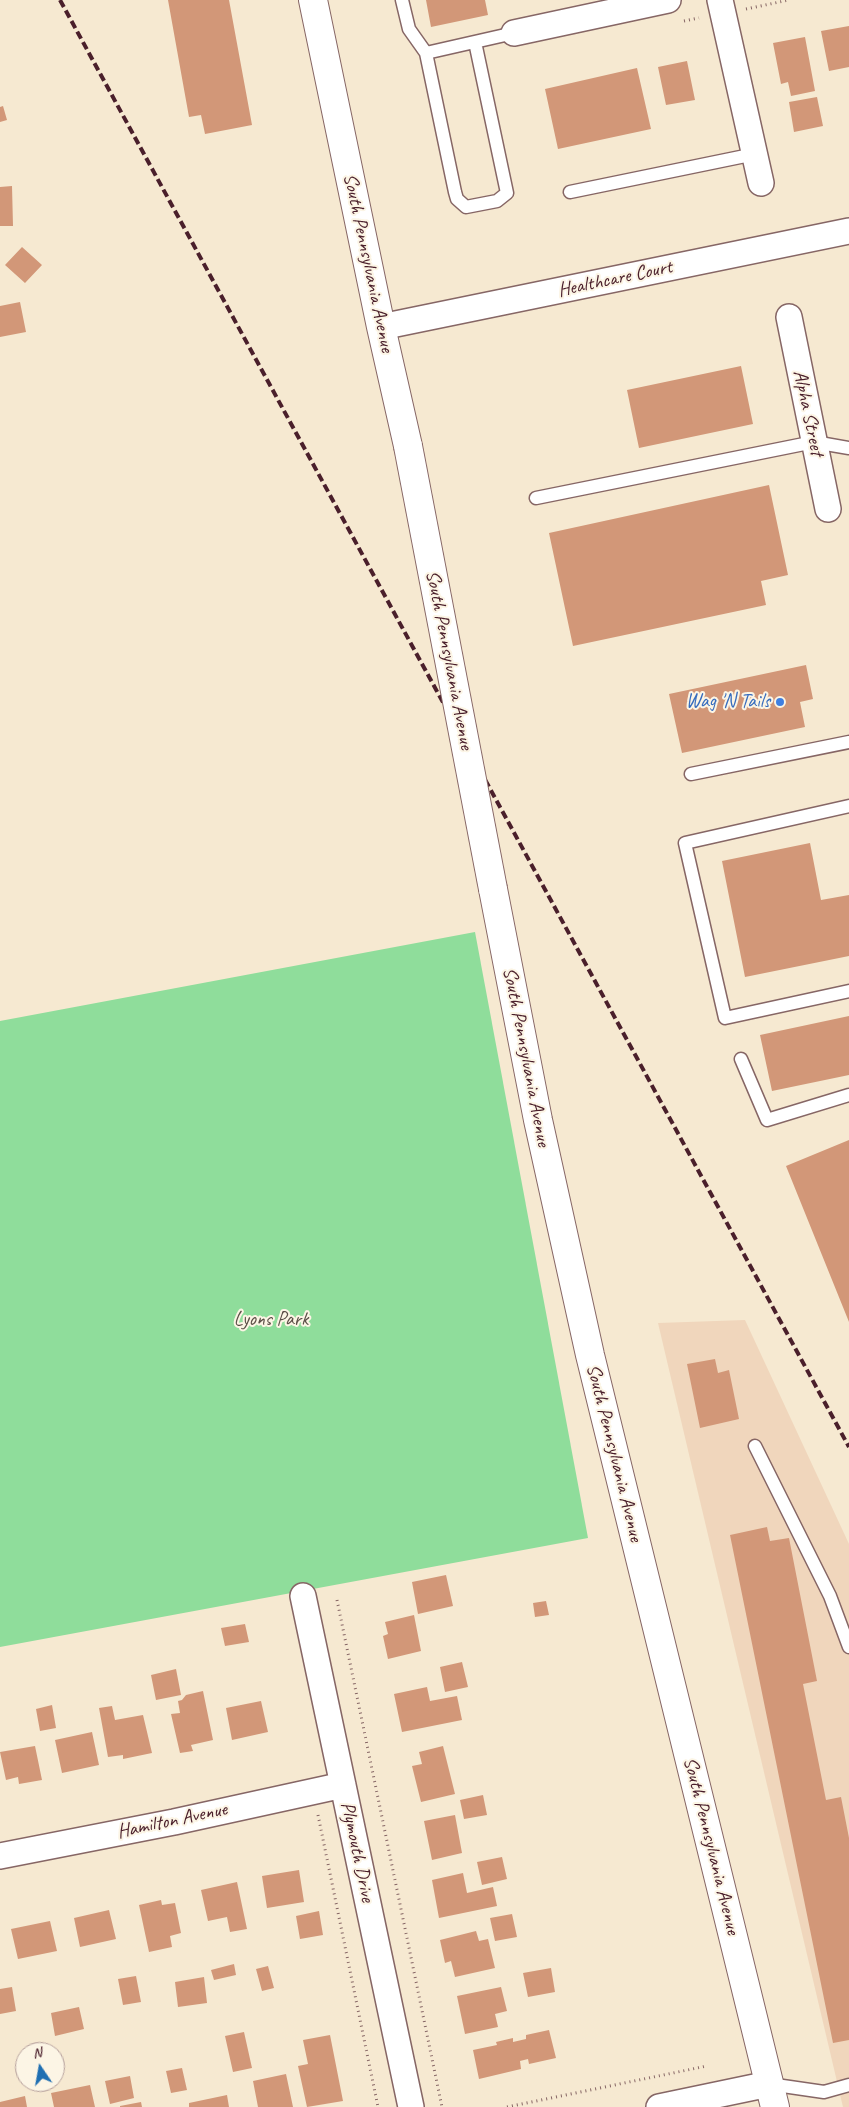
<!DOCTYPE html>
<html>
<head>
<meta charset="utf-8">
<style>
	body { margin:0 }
	#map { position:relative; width:849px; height:2107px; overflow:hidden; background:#f6e9d1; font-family:Caveat,sans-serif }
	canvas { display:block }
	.north { position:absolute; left:15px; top:2042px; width:50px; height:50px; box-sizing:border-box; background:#fcf5e5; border:1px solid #b59f9b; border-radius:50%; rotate:348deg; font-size:14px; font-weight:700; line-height:20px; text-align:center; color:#4a1f2b }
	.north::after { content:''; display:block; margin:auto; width:18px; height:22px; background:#1f6fb2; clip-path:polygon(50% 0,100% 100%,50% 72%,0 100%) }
</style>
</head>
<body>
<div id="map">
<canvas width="849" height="2107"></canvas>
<div class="north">N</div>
</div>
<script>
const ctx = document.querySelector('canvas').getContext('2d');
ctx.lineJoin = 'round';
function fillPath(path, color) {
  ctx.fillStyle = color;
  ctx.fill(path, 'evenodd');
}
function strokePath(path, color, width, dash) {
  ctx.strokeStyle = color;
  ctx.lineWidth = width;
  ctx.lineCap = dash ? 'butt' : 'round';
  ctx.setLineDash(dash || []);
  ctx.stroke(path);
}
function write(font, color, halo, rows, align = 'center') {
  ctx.font = font + ' Caveat,sans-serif';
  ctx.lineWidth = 4;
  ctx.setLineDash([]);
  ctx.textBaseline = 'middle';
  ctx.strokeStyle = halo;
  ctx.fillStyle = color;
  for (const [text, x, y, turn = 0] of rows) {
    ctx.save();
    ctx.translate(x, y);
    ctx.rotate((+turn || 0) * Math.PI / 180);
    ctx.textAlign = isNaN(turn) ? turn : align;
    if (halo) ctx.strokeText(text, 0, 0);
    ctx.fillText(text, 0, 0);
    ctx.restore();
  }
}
fillPath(new Path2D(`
	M745,1320L849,1544V2107H843L658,1323Z`), '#f0d6bc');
fillPath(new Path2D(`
	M475,932L588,1538L0,1647V1021Z`), '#8fdd9b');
fillPath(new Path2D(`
	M168,0H229L252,125L205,134L201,115L189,117Z
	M426,0H485L488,15L431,27Z
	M849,26V67L829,71L821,31Z
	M805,37L815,91L791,96L788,82L781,84L773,43Z
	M687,61L695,100L666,105L658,67Z
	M637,68L651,129L558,149L545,89Z
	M817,97L823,126L794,132L789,102Z
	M3,106L7,120L0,122V107Z
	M12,186L13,226H0V187Z
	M22,247L42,265L25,283L5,265Z
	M20,302L26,332L0,337V306Z
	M741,366L753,424L639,448L627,390Z
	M769,485L788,575L761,581L766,605L573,646L549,533Z
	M806,665L813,699L800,702L805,727L682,753L669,694Z
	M810,843L821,900L849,895V956L745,977L722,861Z
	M849,1016V1075L772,1091L760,1035Z
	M849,1140V1322L786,1166Z
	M715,1359L718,1373L729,1370L739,1419L700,1428L687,1364Z
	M767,1527L770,1541L789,1538L817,1681L803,1684L826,1800L841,1797L849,1838V2040L833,2043L730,1535Z
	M446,1575L453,1606L418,1614L412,1582Z
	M546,1601L549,1615L535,1617L533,1603Z
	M414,1615L421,1651L388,1659L383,1636L388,1634L385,1622Z
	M245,1624L249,1642L225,1646L221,1628Z
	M462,1662L468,1687L445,1692L440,1667Z
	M176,1669L181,1695L156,1700L151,1675Z
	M427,1687L430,1701L457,1696L462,1720L402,1732L394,1694Z
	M203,1691L213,1740L191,1745L193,1751L180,1753L171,1714L180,1713L178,1701L182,1700L186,1695Z
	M261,1701L268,1732L232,1740L226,1708Z
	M52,1705L56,1728L40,1731L36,1709Z
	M112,1706L115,1720L143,1715L152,1753L123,1759V1755L108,1757L99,1708Z
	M92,1732L99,1765L62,1773L55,1740Z
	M35,1746L42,1780L19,1784L18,1777L6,1780L0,1752Z
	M443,1746L455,1794L421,1802L412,1766L422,1764L419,1752Z
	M483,1795L487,1815L464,1819L460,1800Z
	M455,1815L462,1853L432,1860L424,1821Z
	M502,1857L507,1879L482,1885L477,1862Z
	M299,1870L304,1902L267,1908L262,1876Z
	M463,1873L467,1893L493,1887L497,1906L439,1918L432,1880Z
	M237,1882L247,1929L230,1932L227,1917L208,1921L201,1890Z
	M161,1900L162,1905L175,1903L181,1933L170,1936L172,1947L149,1952L139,1905Z
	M109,1910L116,1939L80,1947L74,1918Z
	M319,1911L323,1935L300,1939L296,1916Z
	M512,1914L517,1937L495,1941L490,1918Z
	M50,1921L57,1951L18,1959L11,1929Z
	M476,1931L479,1941L488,1939L495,1968L455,1977L451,1961L445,1963L440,1940Z
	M234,1964L236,1975L214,1980L211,1970Z
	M268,1966L274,1988L262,1991L256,1969Z
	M551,1968L555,1992L528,1997L523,1973Z
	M136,1976L141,2002L123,2005L118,1979Z
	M204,1977L207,2003L178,2007L175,1982Z
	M12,1987L16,2011L0,2014V1989Z
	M501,1987L507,2011L495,2014L498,2027L465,2034L457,1996Z
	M79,2007L84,2029L55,2036L51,2013Z
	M549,2030L556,2058L529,2064L528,2059L520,2061L521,2069L479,2079L473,2050L497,2045L496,2042L513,2038V2042L526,2039V2035Z
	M244,2032L252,2068L233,2072L225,2036Z
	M330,2035L343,2101L307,2107L298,2066L308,2064L303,2040Z
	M182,2068L187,2090L171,2093L166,2071Z
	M286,2074L293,2107H258L253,2081Z
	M130,2076L134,2098L110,2104L105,2081Z
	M90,2085L95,2107H54L51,2093Z
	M227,2095L229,2107H189V2103Z
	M25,2096L27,2107H0V2102Z
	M141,2102L142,2107H120V2106Z`), '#d29778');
const service = new Path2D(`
	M402,0L409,29L426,53L455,192L457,199L466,207L497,201L507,193L475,42
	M426,53L514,33
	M570,192L755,154
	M536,498L814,442L849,448
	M691,774L849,742
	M849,806L685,843L725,1018L849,991
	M741,1059L767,1120L849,1095
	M755,1446L830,1596L849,1647
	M769,2084L824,2092L849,2085`);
const minor = new Path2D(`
	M720,0L761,183
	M514,33L668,0
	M789,317L828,509
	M381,327L849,231
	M303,1596L411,2107
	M0,1856L174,1822L343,1785
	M659,2107L769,2084`);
const secondary = new Path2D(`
	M313,0L381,327L408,446
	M493,889L538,1120L590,1355L775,2107`);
strokePath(service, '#866665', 15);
strokePath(minor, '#866665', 28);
strokePath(secondary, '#866665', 30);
strokePath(new Path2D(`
	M746,9L789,0
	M684,21L699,18
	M337,1600L442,2107
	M318,1815L378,2107
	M507,2107L707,2066`), '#866665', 3, [1, 4]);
strokePath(service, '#fff', 12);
strokePath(minor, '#fff', 25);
strokePath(secondary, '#fff', 28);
strokePath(new Path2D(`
	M60,0L849,1447`), '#4a1f2b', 4, [8, 4]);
const secondaryBridge = new Path2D(`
	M408,446L493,889`);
strokePath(secondaryBridge, '#866665', 30, []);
strokePath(secondaryBridge, '#fff', 28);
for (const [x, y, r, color] of [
	[780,702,5,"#3f7fe0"]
]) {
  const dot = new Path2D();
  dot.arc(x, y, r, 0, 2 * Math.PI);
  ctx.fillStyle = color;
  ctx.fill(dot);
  strokePath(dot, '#fcf5e5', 2);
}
write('20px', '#4a1f2b', '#fcf5e5', [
	["South Pennsylvania Avenue",368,263,78],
	["Healthcare Court",615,279,-12],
	["Alpha Street",808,413,78],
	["South Pennsylvania Avenue",449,660,79],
	["South Pennsylvania Avenue",526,1057,79],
	["South Pennsylvania Avenue",614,1453,76],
	["Hamilton Avenue",172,1821,-12],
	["South Pennsylvania Avenue",711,1846,76],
	["Plymouth Drive",357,1852,78]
]);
write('20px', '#366cbe', '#fcf5e5', [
	["Wag 'N Tails",770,702]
], 'right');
write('20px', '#5b4e47', '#fcf5e5', [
	["Lyons Park",271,1320]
]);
</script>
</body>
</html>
